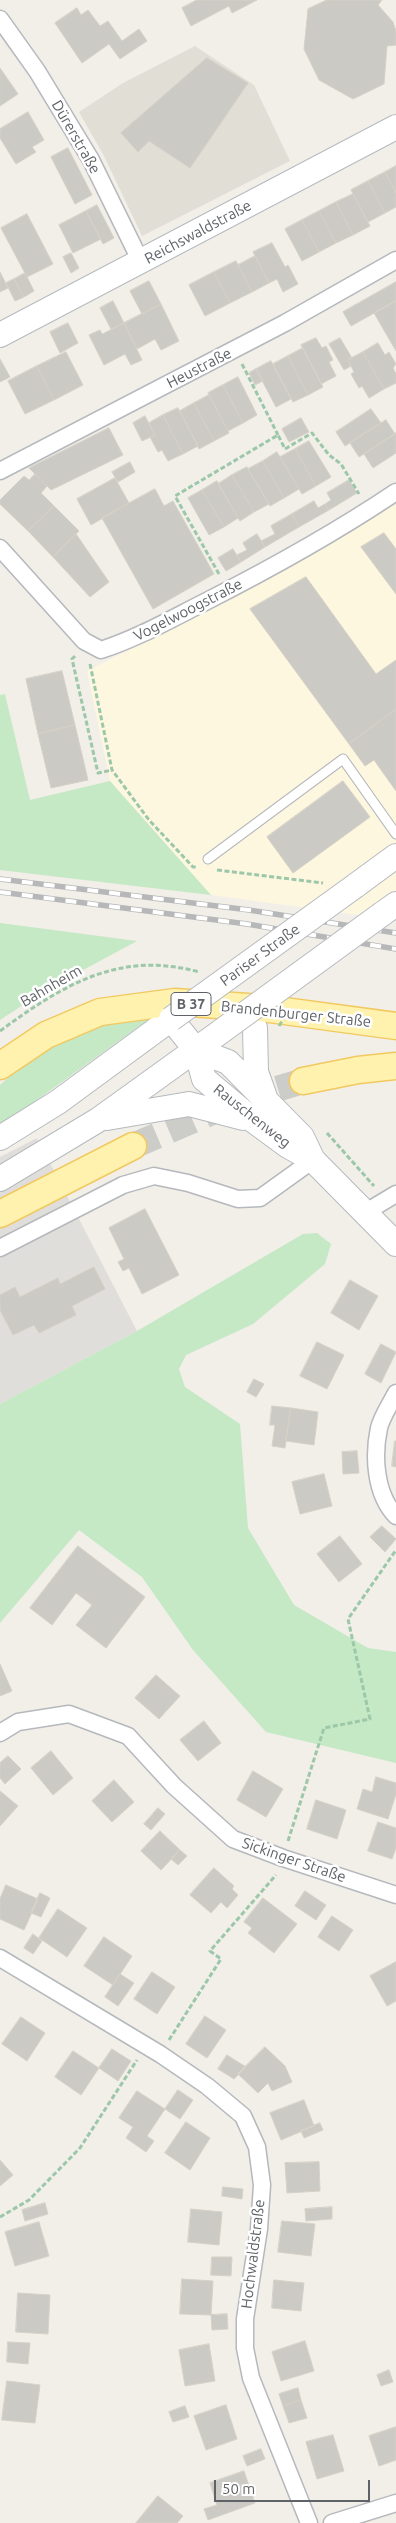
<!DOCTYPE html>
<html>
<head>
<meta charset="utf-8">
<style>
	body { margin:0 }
	#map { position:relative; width:396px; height:2523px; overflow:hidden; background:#f1efe8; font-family:Ubuntu,sans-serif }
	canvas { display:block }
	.scale { position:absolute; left:214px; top:2480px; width:156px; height:22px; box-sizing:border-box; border:2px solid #5f6368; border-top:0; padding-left:6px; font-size:15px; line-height:18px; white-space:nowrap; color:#5f6368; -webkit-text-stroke:4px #fff; paint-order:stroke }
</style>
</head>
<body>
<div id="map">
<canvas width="396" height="2523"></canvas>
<div class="scale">50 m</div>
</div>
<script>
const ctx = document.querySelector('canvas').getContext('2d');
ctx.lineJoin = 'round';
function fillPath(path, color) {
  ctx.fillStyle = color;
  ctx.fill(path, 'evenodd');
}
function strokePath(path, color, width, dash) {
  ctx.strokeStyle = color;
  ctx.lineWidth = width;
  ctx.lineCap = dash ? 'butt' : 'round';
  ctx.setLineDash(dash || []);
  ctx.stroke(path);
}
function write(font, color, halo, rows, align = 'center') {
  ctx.font = font + ' Ubuntu,sans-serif';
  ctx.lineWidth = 5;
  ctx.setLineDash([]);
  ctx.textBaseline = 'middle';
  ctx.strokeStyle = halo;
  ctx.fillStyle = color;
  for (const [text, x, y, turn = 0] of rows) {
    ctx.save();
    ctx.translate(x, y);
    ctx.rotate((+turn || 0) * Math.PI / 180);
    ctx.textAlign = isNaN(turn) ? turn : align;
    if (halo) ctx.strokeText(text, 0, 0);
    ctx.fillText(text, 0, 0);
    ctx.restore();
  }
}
fillPath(new Path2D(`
	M396,502V920L211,895L110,781L87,671L243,592Z`), '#fef7e0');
fillPath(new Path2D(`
	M37,1138L137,1331L0,1404V1157Z`), '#e0deda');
fillPath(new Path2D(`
	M195,46L254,85L290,161L142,236L104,156L79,112L123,83Z`), '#e1ded6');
fillPath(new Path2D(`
	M5,694L30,800L110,781L211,895L0,870V695Z
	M0,923L137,941L46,990L0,1020Z
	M152,1017L20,1112L0,1123V1085C21,1067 41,1049 65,1036C88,1024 127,1019 152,1017Z
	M317,1233L331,1244L325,1264L253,1324L186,1355L179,1369L185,1387L240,1424L248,1528L294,1605L368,1648L396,1652V1763L266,1732L193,1650L142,1577L79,1530L0,1623V1404L137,1331L303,1234Z`), '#c5e8c5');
const building = new Path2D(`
	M197,0H257L232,13L229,6L191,26L182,8Z
	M327,0H382L378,5L393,22L396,31V45L387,46L384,84L353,99L319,80L304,49L308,9Z
	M77,8L81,15L88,10L100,26L108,21L122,41L139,29L147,41L120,59L109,44L82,63L55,23Z
	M207,58L248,83L190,168L149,141L138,152L121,133Z
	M0,68L18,94L0,106Z
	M28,112L44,140L32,147L36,152L16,164L0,138V129Z
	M68,148L92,195L75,204L51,157Z
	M396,166V193L385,172Z
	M385,172L396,193V207L385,213L368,181Z
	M368,181L385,213L368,222L351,190Z
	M353,194L370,226L353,235L336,202Z
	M336,202L353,235L336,243L319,211Z
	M97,205L114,238L103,244L86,211Z
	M86,211L101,239L73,253L59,225Z
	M319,211L336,243L319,252L302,220Z
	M27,214L53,264L27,277L1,228Z
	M302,220L319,252L302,261L285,229Z
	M272,243L285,267L288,265L298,284L283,292L277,279L269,283L253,252Z
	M71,253L79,268L71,273L63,257Z
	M255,256L269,283L252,292L238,265Z
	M236,261L252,292L230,303L214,272Z
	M0,272L8,288L0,292Z
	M214,272L230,303L205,316L189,285Z
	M25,273L34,291L24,297L14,279Z
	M14,279L24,297L15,301L6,283Z
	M149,281L161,304L142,314L130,291Z
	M396,282V301L351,326L343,312Z
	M113,301L124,323L111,329L100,308Z
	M395,301H396V351L374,313Z
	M161,304L179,341L161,350L155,339L137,349L124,323Z
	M68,323L78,343L60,353L50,332Z
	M124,323L142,360L131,365L125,354L104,365L89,335L100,330L102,334Z
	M316,338L322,348L326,346L333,360L329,362L336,376L321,384L301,345Z
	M340,338L352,358L348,360L351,366L344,370L329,344Z
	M378,343L385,355L389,352L396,364L393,368L396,374V383L384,389L363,352Z
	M303,348L323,387L308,395L288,356Z
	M66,352L83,385L54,400L37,366Z
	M363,352L384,389L369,398L362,386L359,388L351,374L354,372L348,360Z
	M288,356L308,395L293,402L273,364Z
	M0,359L10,377L0,382Z
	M271,361L291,399L276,407L256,369Z
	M37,366L54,400L25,414L8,381Z
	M256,369L263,381L255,385L249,373Z
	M238,377L257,415L243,423L223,385Z
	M223,385L243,423L228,431L208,393Z
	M209,395L229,433L214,441L194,403Z
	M194,403L214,441L199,449L180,411Z
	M178,408L198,446L183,454L163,415Z
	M371,409L381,423L345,446L336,432Z
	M163,415L183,454L168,461L162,450L158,452L150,437L155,435L149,423Z
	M145,416L155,435L142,441L133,423Z
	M301,418L309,432L289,442L282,429Z
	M386,420L395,434L359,457L350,443Z
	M109,428L123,455L51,490L29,468Z
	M396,433V453L373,468L364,454Z
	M309,441L331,477L316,486L295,449Z
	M295,449L316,486L302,494L280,457Z
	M277,452L299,489L284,498L263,461Z
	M263,461L284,498L270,506L248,469Z
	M130,462L135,472L118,482L112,472Z
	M247,467L269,504L254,512L232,475Z
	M35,474L47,486L41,493L54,506L28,531L0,504V500L24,476L29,480Z
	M232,475L254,512L240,521L218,484Z
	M115,478L129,503L91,525L77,499Z
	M349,480L357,493L329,510L325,504L331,500L327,493Z
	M217,481L238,518L224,527L202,490Z
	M155,489L164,506L173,501L214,574L153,609L102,518Z
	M202,490L224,527L209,535L188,498Z
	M314,501L318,508L325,504L329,510L299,527L292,514Z
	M54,506L79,531L53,557L28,531Z
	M292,514L299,527L265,547L261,541L275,534L271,526Z
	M384,533L396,549V594L361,547Z
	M76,534L109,582L90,597L53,557Z
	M257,534L265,547L241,562L237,555L247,550L243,543Z
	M233,549L241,562L226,571L218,558Z
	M306,577L376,674L396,660V709L349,744L250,609Z
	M62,671L75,725L38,734L26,679Z
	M396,709V791L374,760L365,766L349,744Z
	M75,725L88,780L51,788L38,734Z
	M343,781L370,817L293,873L267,837Z
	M145,1209L179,1275L142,1294L129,1268L123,1271L118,1262L124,1259L109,1228Z
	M94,1267L105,1289L72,1306L76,1315L39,1333L34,1325L13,1335L0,1310V1295L15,1287L20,1297L58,1278L60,1284Z
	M350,1280L378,1296L359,1330L331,1313Z
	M317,1342L344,1355L327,1389L300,1376Z
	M381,1344L396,1352L381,1383L365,1374Z
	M254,1379L264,1384L256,1397L247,1392Z
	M272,1406L291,1408L285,1448L272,1446L275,1425H270Z
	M291,1408L318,1412L314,1445L286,1441Z
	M395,1441H396V1467L392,1466Z
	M357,1451L359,1473L343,1474L342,1452Z
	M324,1474L332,1506L300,1514L292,1482Z
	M382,1526L396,1539L385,1552L370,1537Z
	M340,1536L362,1564L339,1582L317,1554Z
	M78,1546L145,1597L106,1648L76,1625L92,1605L76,1593L52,1625L30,1608Z
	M0,1664L12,1691L0,1696Z
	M156,1675L180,1696L159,1719L135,1698Z
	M204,1721L221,1743L198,1761L180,1740Z
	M51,1751L73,1778L53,1795L31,1768Z
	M8,1756L21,1769L5,1784L0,1778V1763Z
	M253,1771L283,1789L266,1817L237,1800Z
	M376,1777L396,1783V1794L388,1819L357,1809L363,1789L372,1792Z
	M114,1780L134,1802L112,1822L92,1801Z
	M0,1791L18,1806L0,1826Z
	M316,1800L346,1810L337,1839L307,1829Z
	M158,1808L165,1814L151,1830L144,1824Z
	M378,1822L396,1828V1848L392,1859L368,1851Z
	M160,1831L180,1850L161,1870L141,1851Z
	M180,1850L187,1856L178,1865L171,1859Z
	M214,1868L234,1886L232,1889L238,1895L227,1908L221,1902L211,1913L190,1895Z
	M6,1885L38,1899L24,1930L0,1919V1899Z
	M305,1891L326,1905L316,1920L295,1906Z
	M40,1893L50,1898L41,1917L31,1913Z
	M263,1898L297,1924L274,1953L248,1933L252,1928L244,1922Z
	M58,1909L87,1928L67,1957L39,1938Z
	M332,1916L353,1930L339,1951L318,1937Z
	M33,1934L42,1941L33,1954L24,1948Z
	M104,1937L132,1956L113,1985L84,1966Z
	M396,1962V2001L387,2006L370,1976Z
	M152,1972L175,1987L157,2014L134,1999Z
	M120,1974L134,1983L118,2006L105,1997Z
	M205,2016L226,2030L207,2058L186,2044Z
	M21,2017L45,2033L27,2061L2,2044Z
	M265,2047L285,2066L292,2082L272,2091L268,2083L258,2093L238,2074Z
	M112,2049L131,2061L118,2081L99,2068Z
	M73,2051L99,2068L81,2095L55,2077Z
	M227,2055L246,2067L234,2079L218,2069Z
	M178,2090L193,2100L180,2119L165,2109Z
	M137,2091L165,2109L147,2136L154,2141L146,2152L126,2138L133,2127L119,2118Z
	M304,2100L314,2126L281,2140L270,2113Z
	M186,2122L210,2138L190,2170L165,2153Z
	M320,2123L323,2130L304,2138L301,2131Z
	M0,2160L13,2175L0,2186Z
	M319,2162L320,2191L287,2193L285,2163Z
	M223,2187L243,2189L242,2199L222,2196Z
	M45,2203L48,2214L25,2221L22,2210Z
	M332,2207V2219L306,2221L305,2209Z
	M191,2209L222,2212L219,2245L188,2242Z
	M282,2221L315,2224L311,2256L278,2252Z
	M39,2222L49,2256L15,2266L5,2232Z
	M212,2257H232L231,2276L211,2275Z
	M182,2279L213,2281L211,2315L180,2314Z
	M274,2280L304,2283L301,2311L272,2308Z
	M18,2293L50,2295L48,2334L16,2332Z
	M227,2314L228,2329L212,2330L211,2315Z
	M305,2341L314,2371L281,2381L272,2352Z
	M8,2342L30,2343L28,2364L7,2362Z
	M209,2344L215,2381L185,2386L179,2350Z
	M389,2370L393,2382L381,2386L377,2375Z
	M7,2381L40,2385L35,2423L2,2420Z
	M298,2388L301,2400L283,2406L279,2394Z
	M301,2400L307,2418L289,2423L283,2406Z
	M226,2405L237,2439L206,2450L194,2416Z
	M185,2406L189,2417L173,2422L169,2412Z
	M396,2427V2460L379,2466L369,2436Z
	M333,2435L344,2471L317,2479L306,2442Z
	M261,2449L265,2459L247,2466L243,2456Z
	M244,2471L255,2503L208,2520L204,2509L217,2505L210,2483Z
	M158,2496L183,2516L177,2523H136Z`);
fillPath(building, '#cccac5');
strokePath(building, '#d6d1c6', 1);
strokePath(new Path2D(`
	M133,1146L240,1100L303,1081`), '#ccccc8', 26, [26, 13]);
const lane = new Path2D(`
	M208,859L343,759L396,834`);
const street = new Path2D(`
	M0,19L37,71L91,160L141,262
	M0,471L285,323L396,260
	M0,548L84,641L101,650C138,638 171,619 205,602C270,569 335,533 396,492
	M366,1212L396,1194
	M0,1248L123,1185L154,1176L188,1183L238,1199L260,1198L313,1160
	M396,1393C391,1403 382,1416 379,1428C373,1456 375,1494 396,1516
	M0,1733L18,1722L69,1714L128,1736L174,1786L233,1839L283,1858L396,1895
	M0,1958L160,2054L207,2086L243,2116L257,2147L262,2185L259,2229L245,2319V2348L251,2378L309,2523
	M332,2523L396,2503`);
const secondary = new Path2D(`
	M0,335L396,127
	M355,886L396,856
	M382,914L396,904
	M255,1028L256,1072L265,1097
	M196,1050L228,1062L235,1069L302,1137L313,1160
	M107,1118L189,1104L243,1118
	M0,1138L58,1102L171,1019L196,1050L204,1079L254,1121L288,1146L313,1160L396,1244
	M0,1179L98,1120L223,1030`);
const primary = new Path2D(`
	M0,1066L46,1035L100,1012L175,1002L262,1008L396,1026
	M303,1081L358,1070L396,1066
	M0,1214L133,1146`);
strokePath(lane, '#b5b8bc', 11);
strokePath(street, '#b5b8bc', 19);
strokePath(secondary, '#b6babf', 26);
strokePath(primary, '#f2c960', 29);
strokePath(new Path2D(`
	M242,364L278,435
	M219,574L175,496L278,435L285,449L312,433L329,455L341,464L359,494
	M75,656L72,659L98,773L112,770
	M90,664L112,770L149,820L193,867H196
	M217,870L323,883
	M0,1031C63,985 119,950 199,972
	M327,1133L374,1186
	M288,1841L324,1728L370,1719L348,1619L396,1550
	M169,2040L221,1959L210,1951L276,1875
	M0,2217L29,2200L80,2148L137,2060`), '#9cc7a9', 3, [5, 2.5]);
strokePath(lane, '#fff', 9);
strokePath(street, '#fff', 16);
strokePath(secondary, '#fff', 24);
strokePath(primary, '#fff2af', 26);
const rail = new Path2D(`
	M0,879L249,910L396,933
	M0,892L247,924L396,949`);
strokePath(rail, '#b6b7b8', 5.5);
strokePath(rail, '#fff', 4, [11]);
const secondaryBridge = new Path2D(`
	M171,1019L355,886
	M223,1030L382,914`);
strokePath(secondaryBridge, '#b6babf', 26, []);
strokePath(new Path2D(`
	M279,1026L288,1012`), '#9cc7a9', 3, [5, 2.5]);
strokePath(secondaryBridge, '#fff', 24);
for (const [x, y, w] of [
	[191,1004,40]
]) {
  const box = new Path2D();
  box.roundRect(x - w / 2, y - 11.5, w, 23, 4);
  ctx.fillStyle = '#fff';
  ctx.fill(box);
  strokePath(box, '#5f6368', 1);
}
write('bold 14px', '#5f6368', null, [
	["B 37",191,1004]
]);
write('15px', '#5f6368', '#fff', [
	["Dürerstraße",76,137,60],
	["Reichswaldstraße",198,232,-28],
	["Heustraße",199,368,-27],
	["Vogelwoogstraße",188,610,-27],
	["Pariser Straße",260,955,-36],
	["Bahnheim",51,986,-30],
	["Brandenburger Straße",296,1014,6],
	["Rauschenweg",252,1116,38],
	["Sickinger Straße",294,1860,19],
	["Hochwaldstraße",253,2254,-83]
]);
</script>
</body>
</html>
